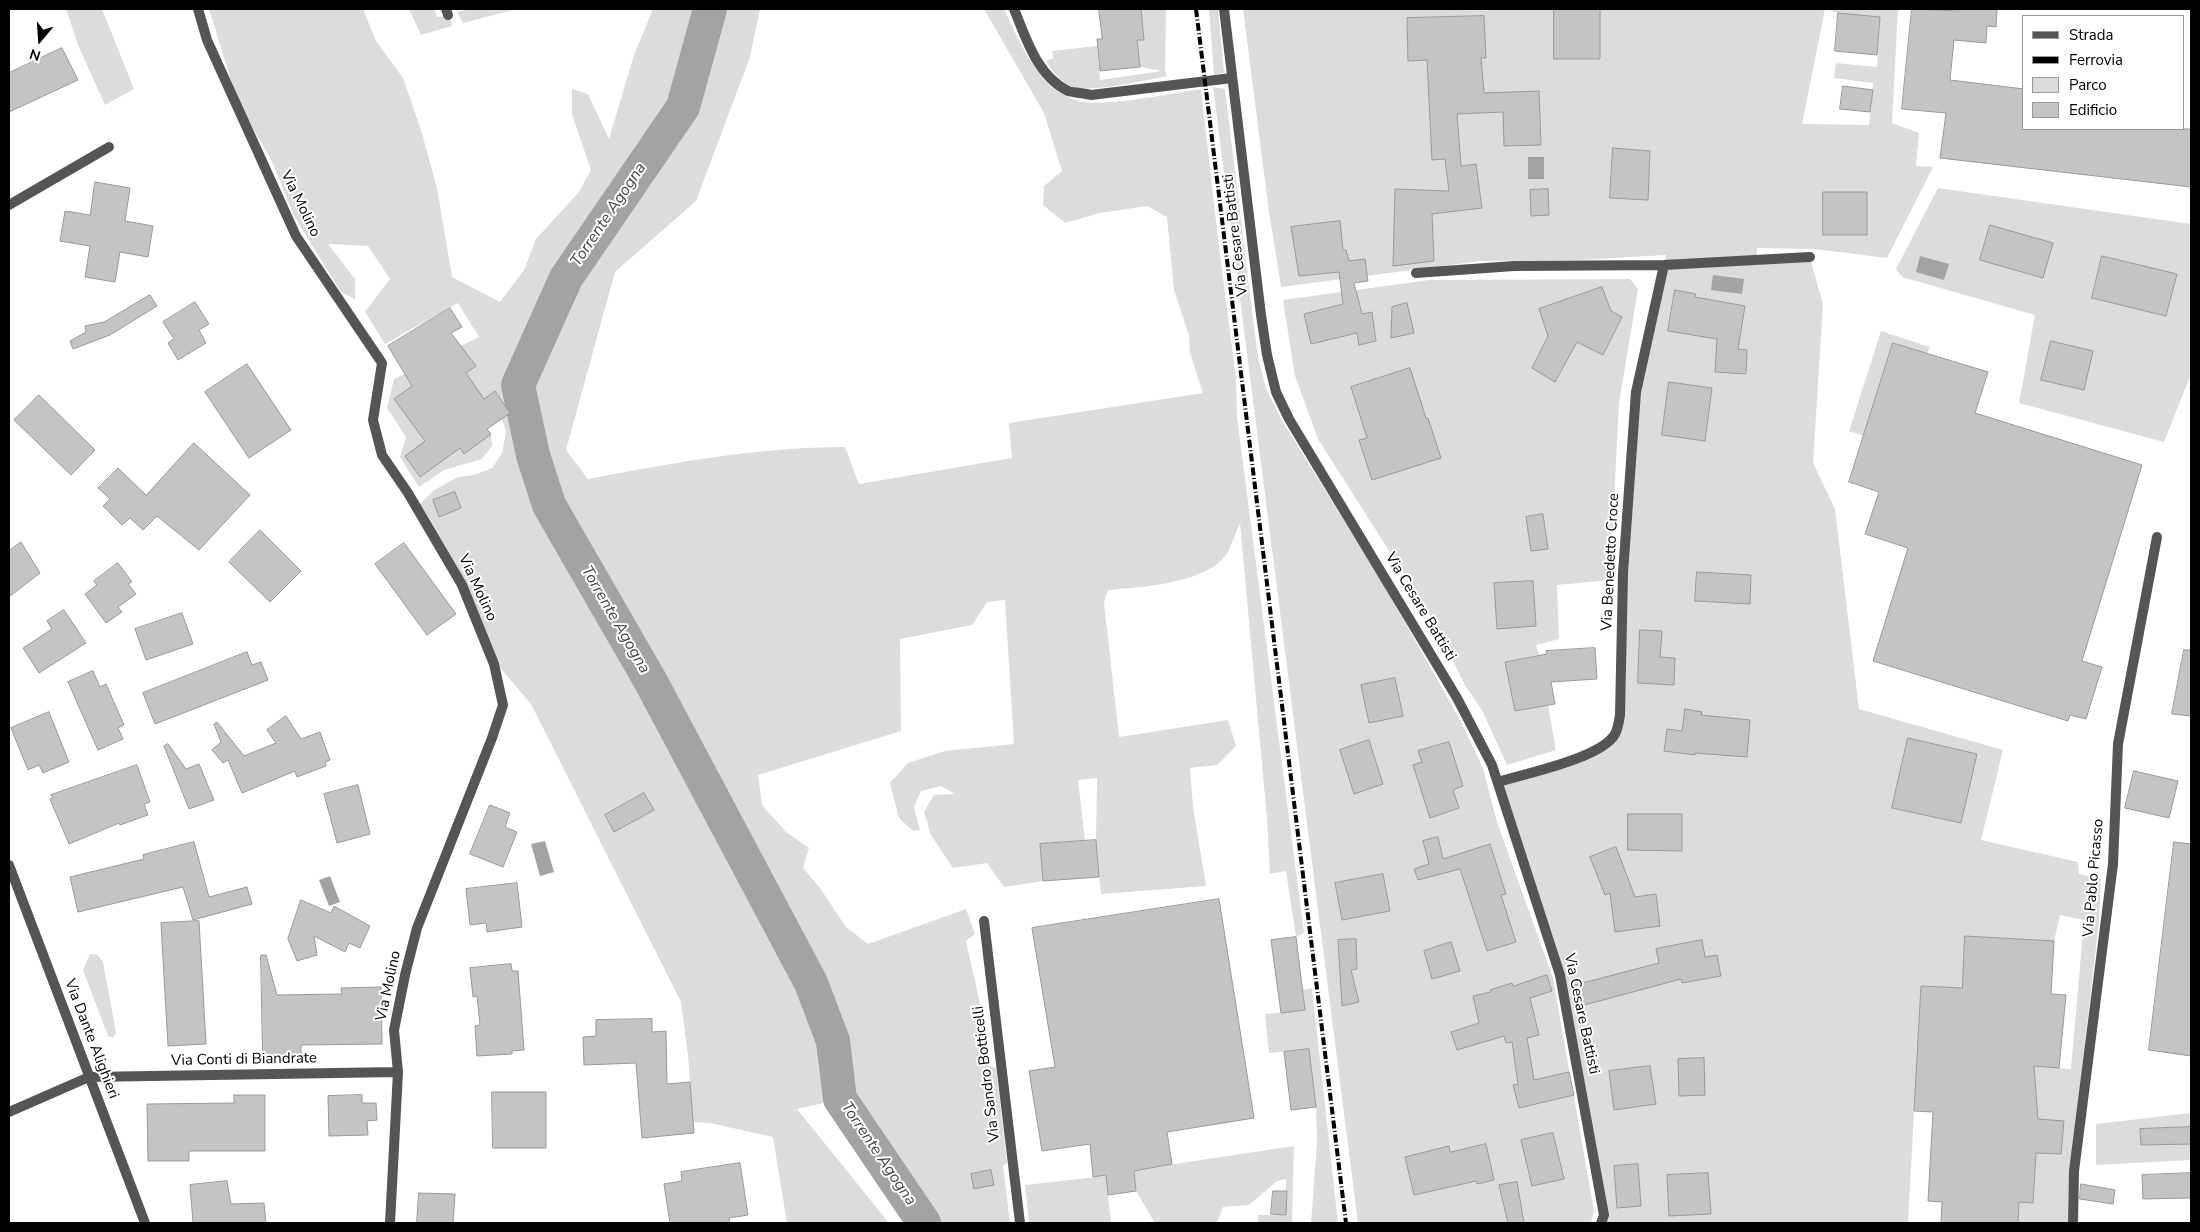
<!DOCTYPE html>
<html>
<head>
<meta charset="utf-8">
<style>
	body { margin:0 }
	#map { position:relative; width:2200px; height:1232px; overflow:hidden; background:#fff; font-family:"Nunito Sans",sans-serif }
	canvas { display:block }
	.frame { position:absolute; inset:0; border:10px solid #000; pointer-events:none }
	.legend { position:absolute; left:2022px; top:15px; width:162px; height:115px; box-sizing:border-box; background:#fff; border:1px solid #999; margin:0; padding:6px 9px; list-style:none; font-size:15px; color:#000 }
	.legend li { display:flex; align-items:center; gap:10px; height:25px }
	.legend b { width:25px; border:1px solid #999 }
	.north { position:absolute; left:15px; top:15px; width:50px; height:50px; -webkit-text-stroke:4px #fff; paint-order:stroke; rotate:198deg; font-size:14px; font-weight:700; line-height:20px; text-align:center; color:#000 }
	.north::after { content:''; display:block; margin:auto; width:18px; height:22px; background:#000; clip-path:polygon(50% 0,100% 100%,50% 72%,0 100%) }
</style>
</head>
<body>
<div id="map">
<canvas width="2200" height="1232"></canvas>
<div class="frame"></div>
<ul class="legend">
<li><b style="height:6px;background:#555"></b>Strada</li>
<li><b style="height:6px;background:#000"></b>Ferrovia</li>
<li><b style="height:14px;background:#dcdcdc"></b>Parco</li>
<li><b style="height:14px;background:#c4c4c4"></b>Edificio</li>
</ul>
<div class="north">N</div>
</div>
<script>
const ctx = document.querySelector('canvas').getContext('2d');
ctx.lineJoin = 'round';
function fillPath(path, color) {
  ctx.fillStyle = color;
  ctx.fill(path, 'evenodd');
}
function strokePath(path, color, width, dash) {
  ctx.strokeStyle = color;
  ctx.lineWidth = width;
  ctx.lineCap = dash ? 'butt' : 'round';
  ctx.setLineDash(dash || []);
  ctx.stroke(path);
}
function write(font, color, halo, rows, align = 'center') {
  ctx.font = font + ' "Nunito Sans",sans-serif';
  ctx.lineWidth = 4;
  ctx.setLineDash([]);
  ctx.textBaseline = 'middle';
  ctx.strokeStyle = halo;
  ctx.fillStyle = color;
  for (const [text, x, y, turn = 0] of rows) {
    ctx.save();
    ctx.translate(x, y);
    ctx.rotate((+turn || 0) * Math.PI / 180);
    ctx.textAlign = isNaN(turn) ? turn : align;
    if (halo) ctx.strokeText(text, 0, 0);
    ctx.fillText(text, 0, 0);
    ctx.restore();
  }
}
fillPath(new Path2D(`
	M66,9H102L134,89L105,105L78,45Z
	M209,9H363L376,41L403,78L421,130L437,188L452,277L500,302L524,270L536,239L579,192L591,170L572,114V89L588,94L609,139L634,55L653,9H700L671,105L609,199L555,272L520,355L514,384L529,455L545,506L646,685L807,985L829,1042L837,1100L797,1109L889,1223H787L773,1137L710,1123L693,1122L688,1055L681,1002L531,704L497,664L420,504L434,490L458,477L474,475L492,468L502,453L506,432L502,419L487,429L491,434L492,446L482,459L444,470L419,487L400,457L406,437L387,408L394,379L479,337L458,303L385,344L365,312L390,279L368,246L328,244L355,279V299L341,292L294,216L271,159L248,120L231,80Z
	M409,9H434L437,17H450L452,26L421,35Z
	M470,9H517L463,23L457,12Z
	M712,9H760L750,57L696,201L615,272L566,450L588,479C673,463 758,447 845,447L859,484L1012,458L1009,423L1203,393L1190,353L1189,336L1174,290L1167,217L1147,206L1100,213L1065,223L1043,205L1044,186L1062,171L1044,113L984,9H1004C1015,32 1025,56 1041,76C1050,88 1065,97 1079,101C1102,108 1173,93 1201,89L1218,239L1236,378L1237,417L1304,933L1296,937L1286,871L1270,874L1267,819L1240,523C1235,533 1232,546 1226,555C1204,584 1141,587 1108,590L1104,602L1119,737L1228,720L1236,746L1217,765L1190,768L1193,806L1206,886L1101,894L1096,840L1097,778L1078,780L1085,841L1040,844L1043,881L1004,887L987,863L953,868L931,835L924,812L934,795L955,794L941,786L921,791L914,807L920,830L913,831L899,818L890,783L908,763L945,751L1014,744L1005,600L987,602L972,625L900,639L901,731L758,775L762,805L786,832L809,848L803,868L820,888L846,927L868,944L966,909L975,934L966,941L983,1017L989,1066L996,1068L1007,1163L1003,1166L1010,1223H928L844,1097L835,1041L813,982L652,680L550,503L536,455L520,384L569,279L684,106Z
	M1141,9H1166L1165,71L1167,76C1148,80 1086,94 1070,86C1059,80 1052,71 1046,61L1053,58L1052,51L1097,46L1100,80L1162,71L1140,67L1137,40L1144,39Z
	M1209,9H1218L1224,73L1214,75Z
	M1243,9H1898L1892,123L1919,133L1916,166L1933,167L1887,258L1815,249L1757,248V260L1810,258L1823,304L1813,463L1835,509L1859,709L2003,750L1981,840L2078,862L2079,874L2101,879L2099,922L2069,1178L2068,1223H2018L2019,1202L2033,1203L2038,1119L2034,1066L2071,1069L2084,920L2060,915L2054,941L1965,936L1962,988L1921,986L1908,1223H1601L1560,975L1498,782L1582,757L1615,735L1636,392L1666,255L1579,260L1481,261L1281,287L1269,212ZM1825,9L1838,13L1880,17L1877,67L1836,63L1834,78L1873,83L1869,125L1802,124Z
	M1213,87L1225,89L1253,319L1258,357L1266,389L1283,422L1382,582L1460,720L1483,768L1497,822L1553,978L1594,1211L1591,1223H1358Z
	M1938,188L2191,224V374L2164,442L2019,403L2035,315L1902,277L1896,269Z
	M1630,279L1638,289L1619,403L1610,580L1557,585L1559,639L1536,645L1539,655L1505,662L1515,711L1548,705L1556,750L1507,765L1482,710L1466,687L1433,620L1318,439L1295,376L1283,300L1429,280Z
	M1881,331L1930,347L1927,354L1893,343L1864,436L1849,431Z
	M90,954L98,955L103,962L116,1033L113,1038L108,1036L83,970Z
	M1312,988L1338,1223H1311L1317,1142L1316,1107L1309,1049L1269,1053L1265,1014L1305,1010L1303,990Z
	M2191,1113V1160L2096,1165V1124Z
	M1294,1146L1292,1223H1258V1215H1286V1179L1277,1181L1249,1205L1223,1207L1217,1223H1155L1136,1191L1134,1170Z
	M1106,1176L1111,1223H1029L1025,1185Z`), '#dcdcdc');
fillPath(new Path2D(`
	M1528,157H1544V179H1528Z
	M1920,256L1949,264L1944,280L1916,272Z
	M1713,275L1744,279L1742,294L1711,290Z
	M545,841L554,872L540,876L531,844Z
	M330,876L340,902L329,906L319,880Z`), '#a3a3a3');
strokePath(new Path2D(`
	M710,9L683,107L566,278L518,385L533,455L549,505L651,682L811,983L833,1041L840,1099L924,1223`), '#a3a3a3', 34);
const building = new Path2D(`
	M1099,9H1141L1144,40H1137L1140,67L1100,71L1097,39H1102Z
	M1554,9H1600V59H1554Z
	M1912,9L1958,11V9H1997L1996,27L1987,26L1986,43L1954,40L1950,80L2024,89V129H2191V187L1940,158L1946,113L1902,109Z
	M1838,13L1880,17L1877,55L1835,51Z
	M1484,16L1486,58H1481L1484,93L1539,91L1541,145L1504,146L1503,112L1457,114L1461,166L1476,164L1482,208L1432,214L1434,261L1393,266L1395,189L1449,191L1445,159L1432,160L1427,60L1408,61L1407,18Z
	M62,48L78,80L9,112V73Z
	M1843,86L1873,90L1870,112L1840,109Z
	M1613,148L1650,151L1648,200L1610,198Z
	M95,182L130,188L125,221L153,226L148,257L120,252L115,282L85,277L90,246L60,241L65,211L90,215Z
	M1548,189L1549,215L1531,216L1530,190Z
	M1823,192H1867V235H1823Z
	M1340,221L1343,250H1346L1349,261L1365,259L1368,281L1354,283L1362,314L1372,312L1376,341L1359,345L1357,333L1311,344L1304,314L1343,304L1339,272L1299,276L1291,227Z
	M1990,225L2053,243L2043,278L1980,260Z
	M2102,256L2177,274L2166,316L2092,298Z
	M1602,287L1611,311L1622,317L1603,355L1577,342L1555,382L1532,368L1548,336L1539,309Z
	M1675,290L1696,294L1695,297L1745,306L1738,349L1747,350L1746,374L1715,372L1717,339L1668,331Z
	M150,295L157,306L110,335L73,349L70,341L86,332L85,326L104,322Z
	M195,302L209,324L199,330L206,343L178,360L168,343L174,339L163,322Z
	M1407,303L1414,333L1391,338L1392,307Z
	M450,308L462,327L451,333L476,366L466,373L484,399L495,391L510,413L487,429L491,434L464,454L460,448L420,477L405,456L425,441L394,399L412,386L388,346Z
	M2051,341L2093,351L2084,390L2041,380Z
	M1893,343L1988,372L1975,413L2142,465L2082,661L2102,667L2086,719L2070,715L2068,721L1873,661L1908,548L1865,534L1879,492L1849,482Z
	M247,364L291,430L249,458L205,392Z
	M1410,368L1426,418H1428L1441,458L1372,480L1359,440L1367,438L1351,387Z
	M1669,382L1712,388L1705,441L1662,435Z
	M39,395L95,450L71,475L14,420Z
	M194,443L250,495L199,550L157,516L143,530L130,518L122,525L103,506L110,499L98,488L118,468L146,495Z
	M455,492L461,508L439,517L433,500Z
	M1543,514L1548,549L1531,551L1526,517Z
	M260,530L301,571L270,602L229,562Z
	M21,542L40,573L9,597V551Z
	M404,543L456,614L427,635L375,564Z
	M118,563L132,582L128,584L136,594L118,607L122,612L106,623L85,594L97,585L94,581Z
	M1697,572L1751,575L1750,604L1695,601Z
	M1533,581L1536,626L1497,629L1494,583Z
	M64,610L86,643L39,673L23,648L52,629L47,621Z
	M182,613L193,644L146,660L135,629Z
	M1640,630L1662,631L1660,657L1675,658L1674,685L1638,683Z
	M1595,648L1597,679L1551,682L1555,704L1515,711L1505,662L1547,654L1546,651Z
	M2184,650H2191V716L2172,714Z
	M247,652L252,665L261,662L268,680L155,724L143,693Z
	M93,671L100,687L106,684L124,725L118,728L123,739L98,750L68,682Z
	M1395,678L1403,716L1369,723L1361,685Z
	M1685,709L1702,712L1701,715L1750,720L1747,757L1695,753V755L1664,751L1667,729L1682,731Z
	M49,712L69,762L43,773L39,765L28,770L11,728Z
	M286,716L301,739L320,732L330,760L325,762L326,766L297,777L295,771L242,793L228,760L223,763L212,750L221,742L214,724L217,722L244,756L276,743L267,730Z
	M1908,738L1977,754L1961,823L1892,808Z
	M1369,740L1383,784L1354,794L1340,750Z
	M1449,742L1463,786L1453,790L1459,808L1430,818L1413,765L1422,762L1418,751Z
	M168,744L186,769L199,764L214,800L189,809L164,746Z
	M137,765L150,802L144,804L148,815L120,825L119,823L69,844L50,799L53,798L51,795Z
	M2134,771L2178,781L2169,818L2125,808Z
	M358,785L370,834L337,843L324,794Z
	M644,793L654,810L614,832L605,815Z
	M490,805L510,813L505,827L517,832L503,867L470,854Z
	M1628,814H1682V851L1628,850Z
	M1438,837L1443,859L1490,844L1506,894L1501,895L1516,942L1487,951L1460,869L1418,880L1414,869L1429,864L1423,841Z
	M1096,840L1099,877L1043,881L1040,844Z
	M194,842L209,897L247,887L252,904L193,920L183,887L78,912L70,877L144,859L143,855Z
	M2174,842L2191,844V1056L2149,1050Z
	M1616,847L1635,897L1656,894L1660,926L1615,932L1610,893L1605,895L1590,857Z
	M1383,874L1390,911L1342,920L1335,883Z
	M517,883L522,927L487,932L486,923L470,925L466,889Z
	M1219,899L1254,1118L1167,1132L1172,1164L1134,1171L1136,1191L1108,1195L1106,1175L1093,1177L1090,1144L1042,1151L1029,1071L1055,1067L1032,928Z
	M301,900L331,913L334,906L370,926L360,948L349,943L345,952L314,936L317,955L297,961L288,939Z
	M199,921L206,1044L168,1046L161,923Z
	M1965,936L2054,941L2051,994L2066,995L2059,1068L2034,1066L2038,1119L2064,1121L2061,1154L2036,1153L2033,1203L2019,1202L2018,1223H1941L1942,1202L1928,1201L1933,1112L1914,1111L1921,986L1962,988Z
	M1296,937L1305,1010L1281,1013L1271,940Z
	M1356,939L1357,969L1351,970L1359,1002L1342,1006L1338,940Z
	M1702,940L1705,957L1717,955L1721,976L1682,983L1681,979L1577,1007L1571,986L1659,963L1656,949Z
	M1451,942L1460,971L1432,979L1424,951Z
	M261,955H266L277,995L342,994L341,988L381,987L382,1044L301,1045V1056H263Z
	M511,964L512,971H518L524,1050L512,1051V1054L477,1056L475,1026L480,1025L477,996L473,997L470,968Z
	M1547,975L1552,991L1530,998L1539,1035L1527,1038L1534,1080L1569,1072L1574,1095L1519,1108L1513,1085L1518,1084L1512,1042L1506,1043L1504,1036L1457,1050L1451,1032L1479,1023L1473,996L1491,992L1490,990L1512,983L1513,986Z
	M652,1019V1032L666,1031L667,1084L690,1082L694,1133L642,1138L636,1063L584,1065L583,1037L596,1036V1020Z
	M1309,1049L1316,1107L1291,1110L1284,1052Z
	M1704,1058L1705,1095L1679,1096L1678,1059Z
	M1650,1066L1656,1104L1614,1110L1609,1071Z
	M492,1092H546V1148H493Z
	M234,1095H265V1151H189V1161H148L147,1104L234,1103Z
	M362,1095V1103H376L377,1120L367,1121L368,1135L329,1136L328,1096Z
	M2191,1127V1144L2141,1145L2140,1129Z
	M1553,1133L1564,1179L1532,1186L1521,1140Z
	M1486,1144L1494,1180L1477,1184L1476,1181L1414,1195L1405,1157L1449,1146L1450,1152Z
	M740,1163L748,1215L729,1218L730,1223H670L664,1184L682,1181L681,1172Z
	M1638,1164L1641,1206L1617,1208L1614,1166Z
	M991,1170L994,1185L974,1189L971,1174Z
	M1708,1173L1711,1214L1669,1216L1667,1175Z
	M2191,1173V1198L2143,1199L2142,1175Z
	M227,1181L231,1204L264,1203L266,1223H193L190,1185Z
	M1517,1182L1524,1223H1508L1499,1185Z
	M2081,1184L2115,1190L2113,1204L2080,1199Z
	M1273,1191H1287L1286,1215L1271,1214Z
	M419,1193L455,1194L453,1223H417Z`);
fillPath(building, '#c4c4c4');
strokePath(building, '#999', 1);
strokePath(new Path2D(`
	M198,9L207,40L296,236L382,363L373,420L382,455L408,493L462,585L494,664L503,705L492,738L417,928L405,975L394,1030L398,1072L390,1223
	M446,9L448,15
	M1014,9C1026,38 1037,76 1068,91C1075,93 1084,93 1091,95L1232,78
	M9,205L109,147
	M1416,273L1514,266L1664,265L1810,257
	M1498,782C1524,774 1602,758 1615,734C1618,729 1619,721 1620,715L1623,573L1636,392L1664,265
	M9,865L145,1223
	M984,921L1020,1223
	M9,1112L89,1077L398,1072
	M2073,1223L2074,1171L2113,864L2118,744L2157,537`), '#555', 10);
strokePath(new Path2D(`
	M1224,9L1261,315L1267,355L1276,392L1289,419L1457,698L1492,765L1560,975L1604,1215L1601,1223`), '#555', 10);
strokePath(new Path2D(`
	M1196,9L1346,1223`), '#000', 4, [8, 2.5, 1, 2.5]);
write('15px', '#000', '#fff', [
	["Via Molino",300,204,64],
	["Via Cesare Battisti",1236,235,-97],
	["Via Benedetto Croce",1611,562,-87],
	["Via Molino",477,588,65],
	["Via Cesare Battisti",1420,607,59],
	["Via Pablo Picasso",2094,878,-85],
	["Via Molino",389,986,-78],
	["Via Cesare Battisti",1581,1014,78],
	["Via Dante Alighieri",91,1039,69],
	["Via Conti di Biandrate",244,1060,-1],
	["Via Sandro Botticelli",987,1074,-97]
]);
write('italic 16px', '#444', '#fff', [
	["Torrente Agogna",609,215,-56],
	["Torrente Agogna",615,620,60],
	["Torrente Agogna",878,1154,56]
]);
</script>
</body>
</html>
